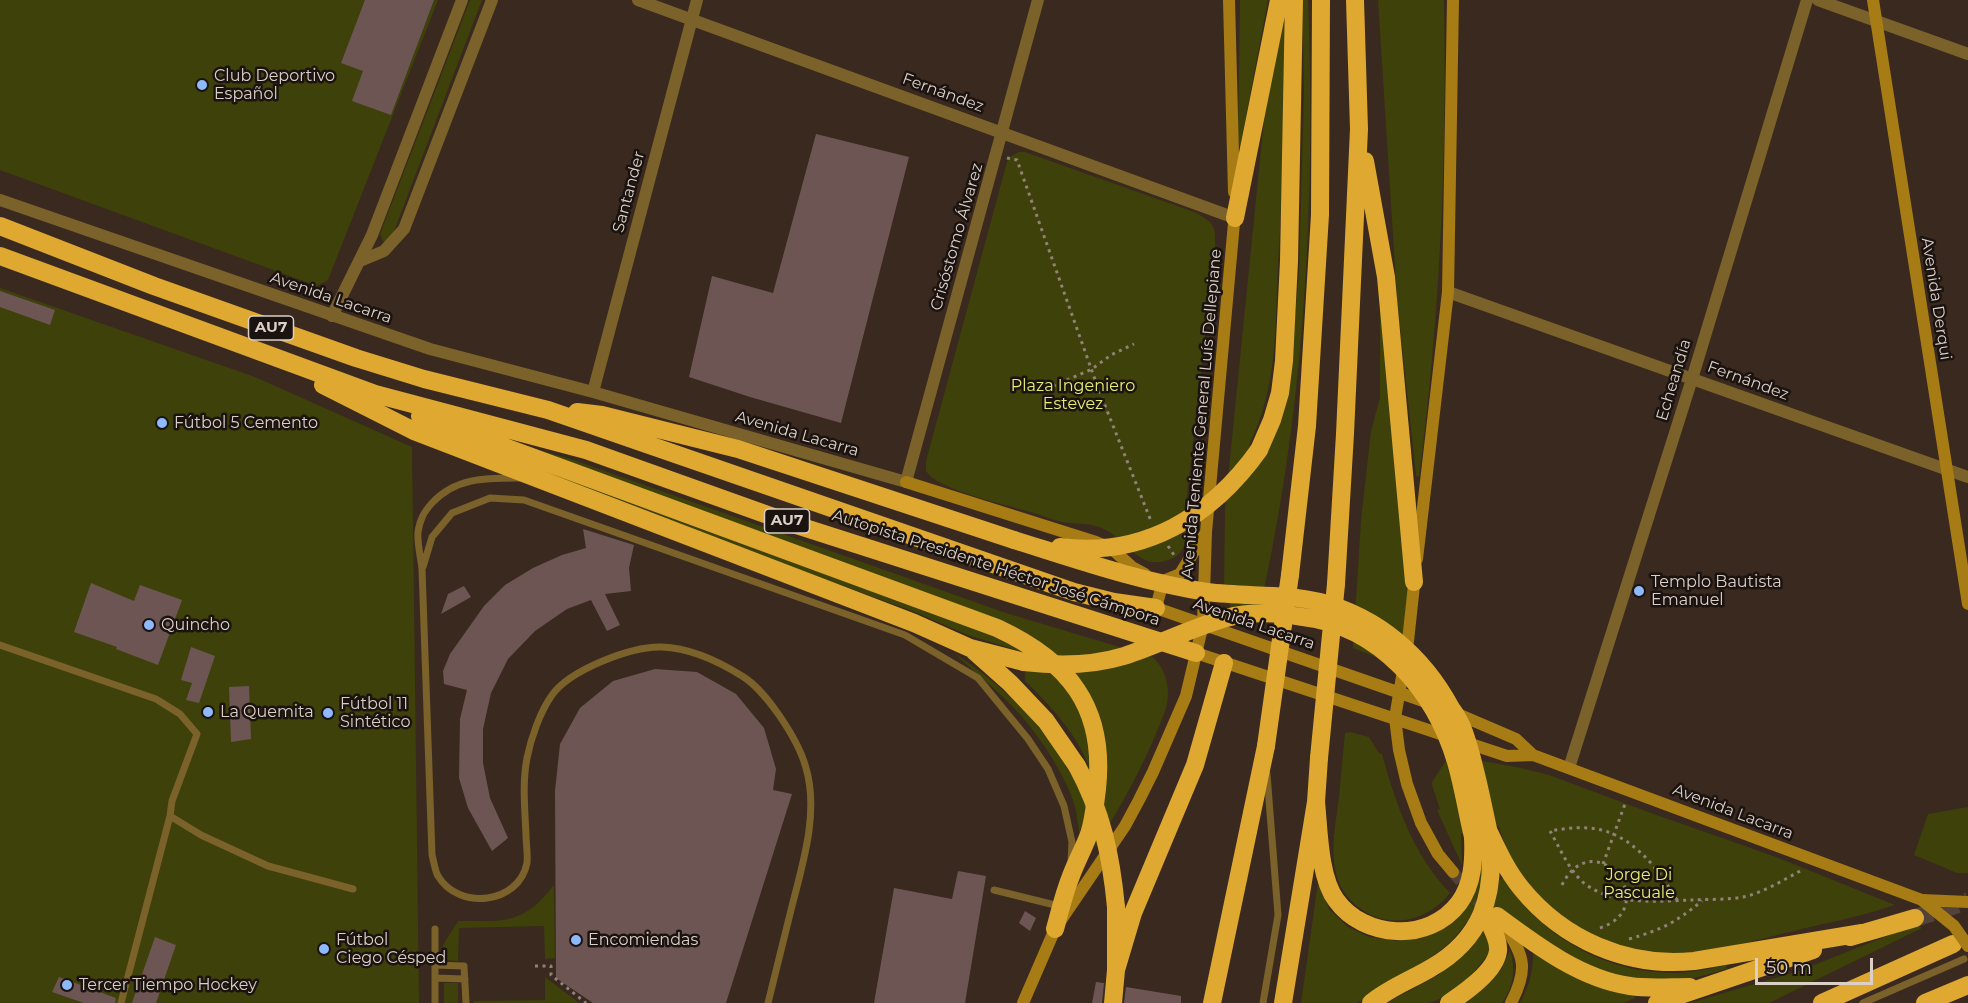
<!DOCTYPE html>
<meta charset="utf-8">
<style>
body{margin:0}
#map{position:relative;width:1968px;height:1003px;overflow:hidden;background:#3a291e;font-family:Montserrat,sans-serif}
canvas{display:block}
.scale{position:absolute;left:1755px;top:958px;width:118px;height:27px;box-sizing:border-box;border:3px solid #dbcfc8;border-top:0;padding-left:8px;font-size:18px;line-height:21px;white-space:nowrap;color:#dbcfc8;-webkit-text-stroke:4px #1b130f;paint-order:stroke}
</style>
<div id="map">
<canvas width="1968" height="1003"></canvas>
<div class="scale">50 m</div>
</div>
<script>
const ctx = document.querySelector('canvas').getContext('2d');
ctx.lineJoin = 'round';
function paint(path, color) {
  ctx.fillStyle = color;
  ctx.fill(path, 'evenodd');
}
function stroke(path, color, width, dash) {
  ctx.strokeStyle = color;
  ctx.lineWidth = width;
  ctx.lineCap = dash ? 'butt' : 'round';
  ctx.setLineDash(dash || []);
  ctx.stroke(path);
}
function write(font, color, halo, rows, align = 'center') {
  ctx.font = font + ' Montserrat,sans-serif';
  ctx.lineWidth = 5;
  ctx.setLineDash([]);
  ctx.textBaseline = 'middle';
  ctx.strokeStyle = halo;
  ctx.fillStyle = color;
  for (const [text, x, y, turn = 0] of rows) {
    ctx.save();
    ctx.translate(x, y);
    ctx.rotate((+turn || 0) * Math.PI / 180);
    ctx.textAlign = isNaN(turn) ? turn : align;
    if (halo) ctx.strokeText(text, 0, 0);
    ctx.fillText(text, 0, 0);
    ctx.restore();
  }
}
const green = new Path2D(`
 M0 0H438L328 280 317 286 0 170Z
 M470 0H482L393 234 386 242 383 241 380 234Z
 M1240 0H1268L1240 148 1238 137Z
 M1302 0H1308C1316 209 1304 422 1256 625L1242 621 1230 606 1224 587 1225 508 1267 90 1284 14 1286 22C1285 104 1283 184 1278 265 1275 328 1278 387 1249 445L1266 452 1295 315 1299 271 1304 90Z
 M1378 0H1444C1447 159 1440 319 1419 477L1416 476 1397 298Z
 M1019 152H1025L1194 212C1216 223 1216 227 1215 251L1186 503C1187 525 1193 555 1165 561 1158 563 1150 563 1143 559 1127 550 1117 533 1099 527 1087 523 1074 524 1062 522 1050 519 1038 514 1027 511 1003 504 938 490 926 471V461L1007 162 1011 156Z
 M0 288 255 377 412 447 419 1003H0Z
 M1380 291 1408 586V608L1399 655 1386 661 1353 648 1361 520 1371 431 1380 398Z
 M420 423 1017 644 1060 677 1077 701 1092 744 1086 811 1079 834C1078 825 1077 815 1075 807 1067 776 1034 727 1011 705 993 686 972 670 953 652 1003 686 1040 720 1070 773L1089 767C1077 734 1050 705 1025 681L1026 653 968 635 915 612 615 503Z
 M518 444 574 460 1006 613 1153 657C1163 667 1168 680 1168 694 1168 708 1161 721 1156 734 1139 774 1118 811 1095 848L1106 759 1063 661Z
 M1350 732 1369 737 1378 752 1382 754C1396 805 1413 854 1450 893 1435 912 1413 923 1389 920 1378 919 1369 915 1360 908 1323 882 1334 836 1339 797 1341 776 1343 754 1345 733Z
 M1461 757 1521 768 1549 775 1651 813 1776 857 1895 905C1859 917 1822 924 1785 933 1746 943 1704 955 1663 954 1605 951 1546 916 1516 866 1508 853 1503 839 1498 825L1461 834 1462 865 1437 810 1440 809 1432 785V782L1445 762Z
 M1968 807V873H1957L1914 855 1928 814Z
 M1484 859C1483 871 1482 884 1479 896 1465 941 1427 962 1388 982 1378 988 1366 999 1357 1003 1348 1003 1313 1003 1301 1003L1318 882H1320L1329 909 1348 927 1369 937 1399 941 1430 934 1476 889Z
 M1503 878C1542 937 1605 974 1677 973 1694 972 1710 969 1726 965L1727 969 1694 978 1655 982 1592 970 1515 920C1491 948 1467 992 1429 1003 1416 1003 1399 1003 1386 1003L1437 976 1465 953 1499 880Z
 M554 885 555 958 545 959 544 926 459 928 458 961 444 960 443 945 458 921C505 921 523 925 554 885Z
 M1917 924 1922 928 1769 1003H1690L1799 971Z
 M1510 950C1516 969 1514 986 1502 1003H1462L1501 970Z
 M1533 951 1634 995 1635 998 1624 1003H1520C1529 985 1534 971 1533 951Z
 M545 977 579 1003H474V1001L545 1000Z
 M444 983H458V1003H444Z`);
const building = new Path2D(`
 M365 0H434L391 115 352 101 363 71 341 63Z
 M816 134 909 157 841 423 750 397 689 377 712 276 773 293Z
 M0 291 55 310 50 325 0 307Z
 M583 529 634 545 629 568 631 591 605 594 620 625 607 631 591 600 567 609 535 631 508 659 491 693 483 729V763L490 798 508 838 492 851 468 808 459 778 460 719 467 690 444 684 443 671 450 654 484 606 505 585 533 568 562 555 586 548Z
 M91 583 134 601 140 585 182 600 158 665 116 649 117 647 74 632Z
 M464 586 471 597 441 614 448 594Z
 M191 647 215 656 199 703 186 700 192 683 181 680Z
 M655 669 697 672 736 694 764 728 776 769 773 790 792 794 726 1003H593L556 978 555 791 560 744 580 708 613 681Z
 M249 686 251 739 231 742 229 687Z
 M958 871 986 876 965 1003H874L894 888 952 899Z
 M1025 911 1036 918 1030 931 1019 923Z
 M155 937 176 945 156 1003H132Z
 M59 977 116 998 115 1003H84L52 992Z
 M1096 982 1104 983 1102 1003H1092Z
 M1126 987 1181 996V1003H1124Z`);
const secondaryTunnel = new Path2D(`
 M1453 872 1476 899 1489 910`);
const highwayTunnel = new Path2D(`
 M1915 918 1968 901`);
const path = new Path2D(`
 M1007 158 1017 160 1098 388 1151 521
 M1053 386 1092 369 1111 355 1134 344
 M1168 546 1176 558
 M1603 864 1625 804
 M1562 885C1594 821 1665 906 1600 928
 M1677 900C1658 868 1629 830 1588 828 1575 827 1562 829 1550 831 1560 848 1569 871 1585 884 1615 906 1658 901 1693 900 1709 899 1727 900 1743 897 1763 893 1783 880 1802 870
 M1629 939C1664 929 1674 923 1702 901
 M535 966H551V975L586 1003`);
const lane = new Path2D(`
 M520 478C487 478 456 477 432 503 424 512 420 519 418 532 417 544 421 558 422 569L432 855C434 862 435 871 438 876 459 911 519 904 527 863 528 854 526 844 526 835 525 810 522 784 527 758 531 738 540 712 552 695 570 670 631 646 662 647 690 648 718 661 742 676 757 685 769 701 779 715 790 731 801 749 806 768 819 812 803 863 792 906 784 938 776 971 768 1003
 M423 567 432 537 452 513 490 498 524 500 905 635 978 678 1028 739 1048 769 1064 806 1072 842 1071 861
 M0 645 156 699 180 714 197 734 172 801 170 816 121 1003
 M170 816 201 835 268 866 353 889
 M994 890 1059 906
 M435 929V1003
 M435 965 464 966 466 1003
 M435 978 465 979
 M1263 1003 1278 915 1267 774
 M1863 1003 1964 959`);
const street = new Path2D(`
 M638 0 1235 218
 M1818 0 1968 54
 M0 200 430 349 593 392 906 482 1038 0
 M360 261 384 251 404 229 492 0
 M1448 292 1968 477
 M332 316 372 235 462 0
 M593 392 697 0
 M1569 768 1692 379 1807 0`);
const secondary = new Path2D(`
 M1229 0 1234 192
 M1873 0 1968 604
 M906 482 1096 542 1111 548 1132 567 1145 574
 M1417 559 1448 292 1453 0
 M1415 576 1408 641 1395 718 1399 750 1407 784 1421 823 1438 854 1453 872
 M1163 581 1156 608 1429 703
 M1163 581 1180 574 1205 534
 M1196 653 1507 756 1533 755 1922 900
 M1453 712 1516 739 1533 755
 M1505 927C1525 957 1528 970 1511 1003
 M1023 1003 1055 929 1125 826 1139 800 1153 772 1186 696 1203 624 1206 532 1235 212`);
const highway = new Path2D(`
 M1365 161 1386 277 1414 582
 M1235 218 1279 0
 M0 226 154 286 356 358 424 379 548 410 1074 592 1114 602 1156 608
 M0 256 375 394 586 450 793 524 1196 653
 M323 385 414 431 914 623 970 648 1024 662
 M577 412 602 415 738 449 1014 540
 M420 416 997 628C1068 661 1106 707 1097 789 1095 804 1094 819 1089 834 1084 848 1076 862 1071 876 1064 893 1060 911 1055 929
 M1259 450 1272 420 1280 393 1284 361 1289 261 1294 0
 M1290 575 1307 426 1320 215 1321 0
 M1336 584 1345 434 1359 129 1355 0
 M974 651 1010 683 1046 721 1077 766
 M1316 802C1319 830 1319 877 1336 900 1364 939 1429 943 1459 903 1473 884 1474 860 1473 837
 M1489 832C1498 851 1507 871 1521 888 1563 940 1628 968 1694 961L1862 933
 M1497 916C1536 945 1581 979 1630 986 1649 989 1670 987 1690 987
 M1850 937 1915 918
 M1116 970 1133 913 1195 765 1224 663
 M1113 1003 1116 970V907
 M1212 1003 1266 746
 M1283 1003 1316 802 1319 758
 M1371 1003C1389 988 1411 980 1431 968 1482 939 1495 896 1490 841
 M1449 1003C1464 993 1496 971 1498 951 1499 942 1494 932 1490 924
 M1657 1003 1813 950
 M1822 1003 1953 944
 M1925 1003 1968 985`);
const secondaryBridge = new Path2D(`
 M1922 900 1954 926 1968 946
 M1922 900 1968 902`);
const highwayBridge = new Path2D(`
 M1014 540C1078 560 1141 582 1207 592 1245 597 1284 593 1320 602 1378 617 1423 656 1451 708 1456 715 1461 723 1464 732 1475 763 1481 797 1488 829
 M1060 547C1144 558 1212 516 1259 450
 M1024 662C1057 666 1091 666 1124 656 1158 645 1191 628 1226 618 1252 611 1277 613 1303 617 1380 626 1435 691 1456 762 1463 786 1467 812 1473 837
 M1266 746 1290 575
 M1319 758 1336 584
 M1077 766C1102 812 1111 855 1116 907`);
const markers = [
 [202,85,6,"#8eb9fd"],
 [162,423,6,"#8eb9fd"],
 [1639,591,6,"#8eb9fd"],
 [149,625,6,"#8eb9fd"],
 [208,712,6,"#8eb9fd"],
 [328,713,6,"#8eb9fd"],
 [576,940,6,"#8eb9fd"],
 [324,949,6,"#8eb9fd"],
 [67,985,6,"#8eb9fd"]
];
const shields = [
 [271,328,45],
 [787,521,45]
];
const shieldNames = [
 ["AU7",271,328],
 ["AU7",787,521]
];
const poiNames = [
 ["Club Deportivo",214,76],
 ["Español",214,94],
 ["Fútbol 5 Cemento",174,423],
 ["Templo Bautista",1651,582],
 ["Emanuel",1651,600],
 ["Quincho",161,625],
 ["Fútbol 11",340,704],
 ["Sintético",340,722],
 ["La Quemita",220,712],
 ["Fútbol",336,940],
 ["Ciego Césped",336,958],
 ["Encomiendas",588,940],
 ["Tercer Tiempo Hockey",79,985]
];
const streetNames = [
 ["Fernández",943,93,20],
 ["Santander",629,192,-75],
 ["Crisóstomo Álvarez",957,237,-74],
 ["Avenida Lacarra",331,298,19],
 ["Avenida Derqui",1936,299,81],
 ["Echeandía",1674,380,-73],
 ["Fernández",1748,381,20],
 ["Avenida Teniente General Luís Dellepiane",1202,414,-85],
 ["Avenida Lacarra",797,434,16],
 ["Autopista Presidente Héctor José Cámpora",996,568,18],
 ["Avenida Lacarra",1254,624,19],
 ["Avenida Lacarra",1733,812,21]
];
const parkNames = [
 ["Plaza Ingeniero",1073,386],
 ["Estevez",1073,404],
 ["Jorge Di",1639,875],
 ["Pascuale",1639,893]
];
paint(green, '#3e410a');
paint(building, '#6d5554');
stroke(secondaryTunnel, '#524238', 12, [12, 6]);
stroke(highwayTunnel, '#524238', 18, [18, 9]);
stroke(path, '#918279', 3, [3, 4.5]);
stroke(lane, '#7b612a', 7);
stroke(street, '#7b612a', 12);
stroke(secondary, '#a77c15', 12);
stroke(highway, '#dea831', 18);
stroke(secondaryBridge, '#a77c15', 12);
stroke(highwayBridge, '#dea831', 18);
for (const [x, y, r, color] of markers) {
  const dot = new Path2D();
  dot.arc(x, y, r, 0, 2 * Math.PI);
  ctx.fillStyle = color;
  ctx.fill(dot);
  stroke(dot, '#1b130f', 2);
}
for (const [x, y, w] of shields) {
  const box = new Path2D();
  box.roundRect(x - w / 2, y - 12, w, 24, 4.5);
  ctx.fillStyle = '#1b130f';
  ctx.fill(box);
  stroke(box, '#dbcfc8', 1.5);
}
write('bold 15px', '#dbcfc8', null, shieldNames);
write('16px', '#dbcfc8', '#1b130f', poiNames, 'left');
write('16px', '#dbcfc8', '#1b130f', streetNames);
write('16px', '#e4ee73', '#1b130f', parkNames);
</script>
